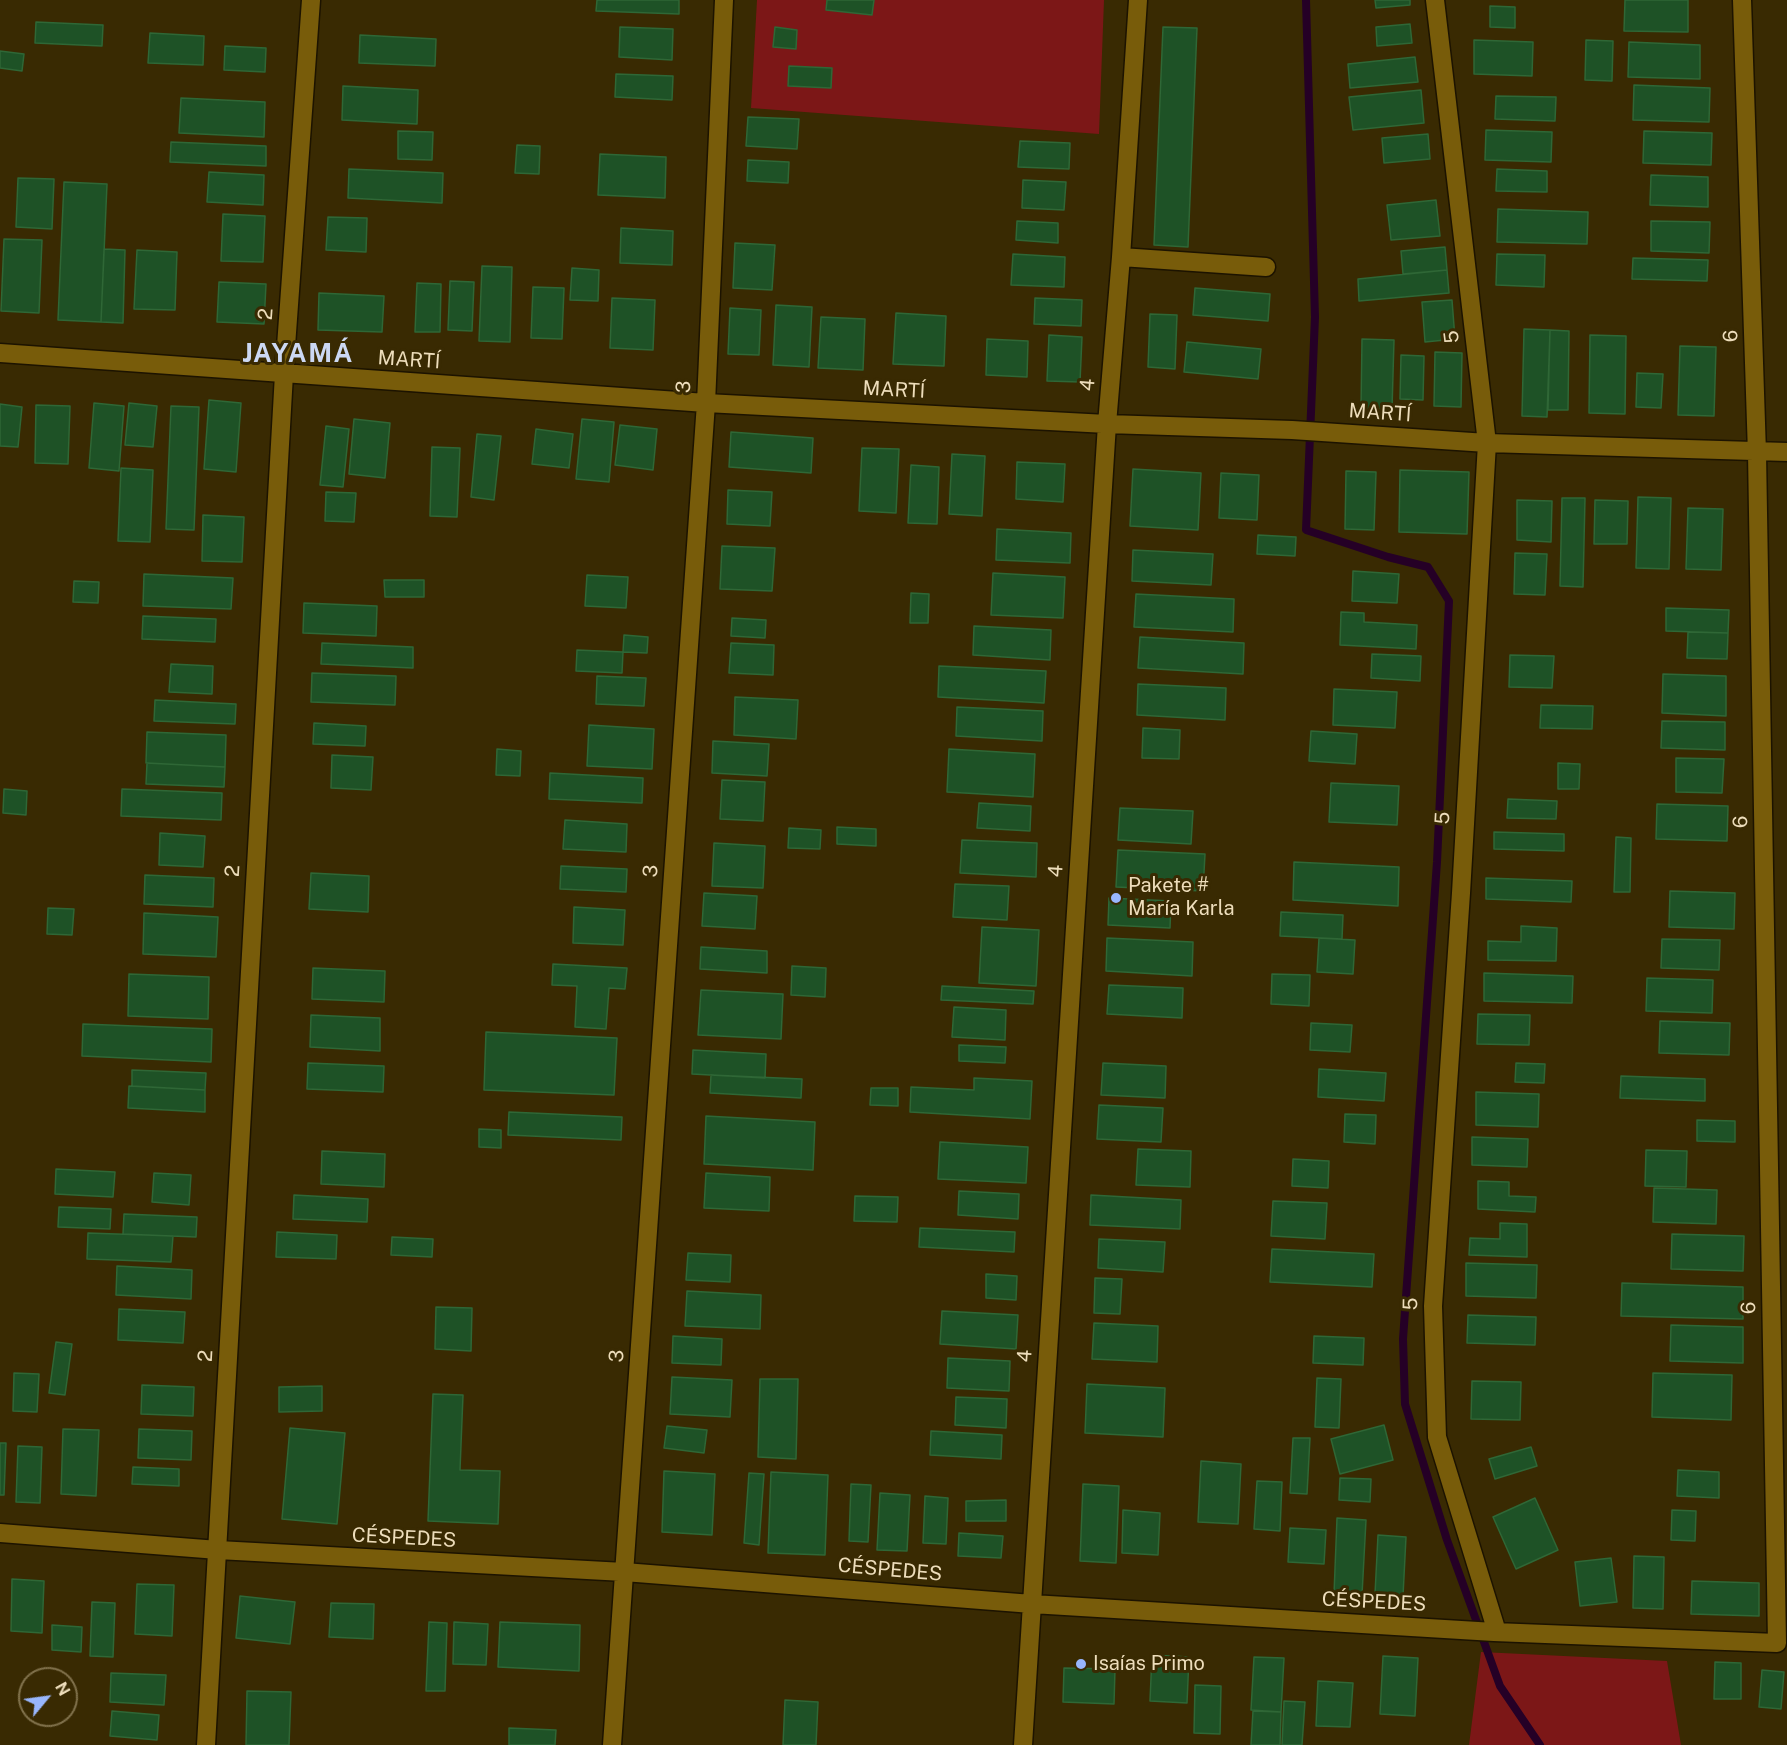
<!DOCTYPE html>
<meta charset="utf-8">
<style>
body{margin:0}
#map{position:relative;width:1787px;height:1745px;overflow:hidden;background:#392a02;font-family:"Public Sans",sans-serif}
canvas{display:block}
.north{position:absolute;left:18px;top:1667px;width:60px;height:60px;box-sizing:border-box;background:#392a02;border:2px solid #81724c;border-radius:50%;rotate:61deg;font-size:16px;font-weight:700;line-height:24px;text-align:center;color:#edddbb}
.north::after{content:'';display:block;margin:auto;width:21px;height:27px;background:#98b6fd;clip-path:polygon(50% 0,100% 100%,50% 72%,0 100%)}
</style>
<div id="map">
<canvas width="1787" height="1745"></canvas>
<div class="north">N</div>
</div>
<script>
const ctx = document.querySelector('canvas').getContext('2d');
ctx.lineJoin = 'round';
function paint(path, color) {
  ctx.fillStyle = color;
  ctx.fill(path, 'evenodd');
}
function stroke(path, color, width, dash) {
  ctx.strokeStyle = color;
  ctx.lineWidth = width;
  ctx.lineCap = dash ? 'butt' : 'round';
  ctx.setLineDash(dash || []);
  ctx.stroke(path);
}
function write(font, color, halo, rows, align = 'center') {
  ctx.font = font + ' "Public Sans",sans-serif';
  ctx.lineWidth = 6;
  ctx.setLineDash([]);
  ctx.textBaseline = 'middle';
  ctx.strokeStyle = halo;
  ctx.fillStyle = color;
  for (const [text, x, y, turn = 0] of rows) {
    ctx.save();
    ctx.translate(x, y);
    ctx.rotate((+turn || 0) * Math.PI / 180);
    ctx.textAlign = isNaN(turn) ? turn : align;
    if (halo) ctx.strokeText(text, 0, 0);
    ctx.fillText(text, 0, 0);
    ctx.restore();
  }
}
const green = new Path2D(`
 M757 0H1104L1099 134 751 108Z
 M1481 1652 1667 1661 1681 1745H1469Z`);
const stream = new Path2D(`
 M1306 0 1315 317 1306 530 1388 557 1428 567 1449 601 1437 862 1403 1339 1405 1404 1447 1540 1500 1686 1540 1745`);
const building = new Path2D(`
 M597 0H679V14L596 11Z
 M827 0H874L872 15 826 10Z
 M1375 0H1410V5L1376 8Z
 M1625 0H1688V32L1624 31Z
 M1490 6 1515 7V28L1490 27Z
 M36 22 103 25 102 46 35 43Z
 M1410 24 1412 43 1377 46 1376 27Z
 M620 27 673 29 672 60 619 57Z
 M775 27 797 30 796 49 773 47Z
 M1163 27 1197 28 1188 247 1154 245Z
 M150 33 204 36 203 65 148 63Z
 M360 35 436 39 435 66 359 63Z
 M1474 40 1533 42 1532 76 1474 74Z
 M1586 40 1613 41 1612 81 1585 80Z
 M1629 42 1700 45V79L1628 77Z
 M225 46 266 48 265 72 224 70Z
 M0 51 24 54 22 71 0 68Z
 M1415 57 1418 82 1350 88 1348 64Z
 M789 66 832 68 831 88 788 86Z
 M616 74 673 76 672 100 615 97Z
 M1634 85 1710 88 1709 122 1633 120Z
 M343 86 418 90 417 124 342 120Z
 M1421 90 1424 123 1353 130 1349 97Z
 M1496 96 1556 97 1555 121 1495 119Z
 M181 98 265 102 264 137 179 133Z
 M748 117 799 119 797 149 746 146Z
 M1486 130 1552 132 1551 162 1485 160Z
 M398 131 433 132 432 160 398 159Z
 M1644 131 1712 133 1711 165 1643 163Z
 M1428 134 1430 159 1384 163 1382 138Z
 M1020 141 1070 143 1069 169 1018 167Z
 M171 142 266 146V166L170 162Z
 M517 145 540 146 539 174 515 173Z
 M600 154 666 157 665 198 598 195Z
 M748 160 789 162 788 183 747 181Z
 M349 169 443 173 442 203 348 198Z
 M1497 169 1547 171V192L1496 191Z
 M209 172 264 175 263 205 207 202Z
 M1651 175 1708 177V207L1650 205Z
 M18 178 54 179 52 229 16 227Z
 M1023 180 1066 182 1064 210 1022 208Z
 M64 182 107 184 101 322 58 320Z
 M1436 200 1440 236 1391 240 1387 205Z
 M1498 209 1588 212 1587 244 1497 242Z
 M223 214 265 216 263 262 221 261Z
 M328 217 367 218 366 252 326 250Z
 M1017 221 1058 223V243L1016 240Z
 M1651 221 1710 222 1709 253 1651 251Z
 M621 228 673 231 672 265 620 263Z
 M4 239 42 240 39 313 1 311Z
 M735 243 775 245 772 290 733 288Z
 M1445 247 1447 270 1403 274 1401 251Z
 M104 249 125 250 123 323 101 322Z
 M137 250 177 252 175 310 134 309Z
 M1013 254 1065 257 1064 287 1011 285Z
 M1497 254 1545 255 1544 287 1496 285Z
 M1633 258 1708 260 1707 281 1632 279Z
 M482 266 512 267 510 342 479 341Z
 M572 268 599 270 598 301 570 300Z
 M1447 270 1449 293 1359 301 1358 279Z
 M450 281 474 282 472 331 448 330Z
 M219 282 266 284 264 324 217 322Z
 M417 283 441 284 440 332H415Z
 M533 287 564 288 562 339 531 338Z
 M1195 288 1270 294 1268 321 1193 315Z
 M319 293 384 296 382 332 318 330Z
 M612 298 655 300 653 350 610 348Z
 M1035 298 1082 300 1081 326 1034 324Z
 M1452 300 1455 339 1425 342 1422 302Z
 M776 305 812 307 809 367 773 365Z
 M730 308 761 310 759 355 728 354Z
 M896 313 946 316 944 366 893 364Z
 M1150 314 1177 315 1175 369 1148 367Z
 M821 317 865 319 863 370 818 368Z
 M1524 329 1550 330 1547 417 1522 416Z
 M1550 330 1569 331 1568 410H1548Z
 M1049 335 1082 337 1080 382 1047 381Z
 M1590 335 1626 336 1625 414 1589 413Z
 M987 339 1028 341 1027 377 986 375Z
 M1362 339 1394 340 1392 409 1361 408Z
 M1187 342 1261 349 1258 379 1184 372Z
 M1680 346 1716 347 1714 416 1678 415Z
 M1435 352 1462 353 1461 407 1434 406Z
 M1401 355 1424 356 1423 400 1400 399Z
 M1637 373 1663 374 1661 408 1636 407Z
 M209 400 241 403 236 472 204 469Z
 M94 403 124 406 119 471 89 468Z
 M129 403 157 406 153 447 125 445Z
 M0 404 22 407 18 447 0 446Z
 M36 405 70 406 68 464 35 463Z
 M171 406 199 407 194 530 166 529Z
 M354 419 390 423 385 478 349 474Z
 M582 419 614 422 609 482 576 479Z
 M620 425 657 429 653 470 615 465Z
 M326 426 349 429 343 487 320 485Z
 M536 429 573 434 569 468 532 464Z
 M731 432 813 438 811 473 729 467Z
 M477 434 501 436 494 500 471 497Z
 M432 447 460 448 457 517 430 516Z
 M862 448 899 449 896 513 859 511Z
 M952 454 985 456 982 516 949 514Z
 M1017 462 1065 464 1063 502 1016 499Z
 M911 465 939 467 937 524 908 523Z
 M121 468 153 470 150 542 118 541Z
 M1133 469 1201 473 1198 530 1130 526Z
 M1400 470 1469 472 1467 534 1399 532Z
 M1346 471 1376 472 1374 530 1345 529Z
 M1221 473 1259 475 1257 520 1219 518Z
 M728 490 772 492 770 526 727 524Z
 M326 492 356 493 354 522 325 521Z
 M1638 497 1671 498 1669 569 1636 568Z
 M1562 498H1585L1583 587 1560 586Z
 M1517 500 1552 501 1551 542 1517 540Z
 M1595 500 1628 501 1627 544H1594Z
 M1688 508 1723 509 1721 570 1686 569Z
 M203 515 244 517 242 562 202 561Z
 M997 529 1071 533 1070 563 996 560Z
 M1258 535 1296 537 1295 556 1257 554Z
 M722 546 775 548 772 591 720 589Z
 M1133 550 1213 554 1211 585 1132 581Z
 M1515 553 1547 554 1545 595 1514 594Z
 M1353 571 1399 574 1397 603 1352 601Z
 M993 573 1065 577 1063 618 991 615Z
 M144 574 233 578 231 609 143 606Z
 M587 575 628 577 626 608 585 606Z
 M384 580H424V597H385Z
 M74 581 99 582 98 603 73 602Z
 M911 593 929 594 928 623H910Z
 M1136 594 1234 599 1233 632 1134 627Z
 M304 603 377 606 376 636 303 633Z
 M1666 608 1729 610 1728 633 1666 631Z
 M1341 612 1364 613V622L1417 625 1416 649 1340 645Z
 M143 616 216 619 215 642 142 639Z
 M732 618 766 620 765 638 731 636Z
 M974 626 1051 630 1050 660 973 655Z
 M1688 632 1728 633 1727 659 1687 658Z
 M624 635 648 637 647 653 623 652Z
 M1140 637 1244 643 1243 674 1138 668Z
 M322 643 413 647V668L321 664Z
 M731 643 774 645 773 675 729 673Z
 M577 650 623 652 622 673 576 671Z
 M1372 654 1421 656 1420 681 1371 678Z
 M1510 655 1554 656 1552 688 1509 687Z
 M171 664 213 666 212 694 169 692Z
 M939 666 1046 671 1044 703 938 697Z
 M312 673 396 676 395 705 311 702Z
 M1663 674 1726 676V716L1662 713Z
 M597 676 646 678 644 706 596 704Z
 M1138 684 1226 688 1225 720 1137 715Z
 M1334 689 1397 692 1395 728 1333 725Z
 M735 697 798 700 796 739 734 735Z
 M155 700 236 704 235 724 154 721Z
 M1541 705 1593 706 1592 729 1540 728Z
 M957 707 1043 711 1042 741 956 736Z
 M1662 721 1725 722V750L1661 748Z
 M314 723 366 726 365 746 313 744Z
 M589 725 654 729 652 769 587 766Z
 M1143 728 1180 730 1179 759 1142 758Z
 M1311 731 1357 734 1355 764 1309 761Z
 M147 732 226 735 225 767 146 763Z
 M713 741 769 744 767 776 712 773Z
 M497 749 521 751 520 776 496 775Z
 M949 749 1035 754 1033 797 947 792Z
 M332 755 373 757 371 790 331 788Z
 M1676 758 1724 759 1722 793 1676 792Z
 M147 763 225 767 224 787 146 784Z
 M1558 763 1580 764 1579 789H1558Z
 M550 773 643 778 642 803 549 799Z
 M722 780 765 782 763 821 720 819Z
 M1331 783 1399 786 1397 825 1329 822Z
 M4 789 27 791 26 815 3 813Z
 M122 789 222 793 221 820 121 816Z
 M1508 799 1557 801 1556 819 1507 818Z
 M979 803 1031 806 1030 831 977 828Z
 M1657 804 1728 806 1727 841 1656 839Z
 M1120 808 1193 811 1191 844 1118 840Z
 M565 820 627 824 626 852 563 849Z
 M837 827 876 829V846L837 844Z
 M789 828 821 830 820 849 788 848Z
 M1494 832 1564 834V851L1494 849Z
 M160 833 205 836 203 867 159 865Z
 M1616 837 1631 838 1630 892H1614Z
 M962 840 1037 843 1036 877 960 873Z
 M714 843 765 846 763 888 712 886Z
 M1118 850 1205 854 1203 891 1116 887Z
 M1294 862 1399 867 1398 906 1293 900Z
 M561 866 627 869 626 892 560 889Z
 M311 873 369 876 368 912 309 909Z
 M145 875 214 878 213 907 144 904Z
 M1486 878 1572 881 1571 902 1486 899Z
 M955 884 1009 886 1007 920 953 917Z
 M1670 891 1735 893 1734 929 1669 927Z
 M704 893 757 896 755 929 702 926Z
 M1109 898 1171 901 1170 928 1108 925Z
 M574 907 625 910 623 945 573 943Z
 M48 908 74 909 72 935 47 934Z
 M1281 912 1343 915 1342 939 1280 936Z
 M144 913 218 917 216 957 143 954Z
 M1521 926 1557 928 1556 961 1488 960V941L1521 942Z
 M982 927 1039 930 1036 986 979 983Z
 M1107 938 1193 942 1192 976 1106 971Z
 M1319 938 1355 940 1353 974 1317 972Z
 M1662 939 1720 940 1719 970 1661 968Z
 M701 947 767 951V973L700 969Z
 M553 964 627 968 625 989 609 988 606 1029 575 1027 577 986 552 985Z
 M792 966 826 968 825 997 791 995Z
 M313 968 385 971 384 1002 312 999Z
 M1484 973 1573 976 1572 1003 1484 1001Z
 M129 974 209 977 208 1019 128 1016Z
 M1272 974 1310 975 1309 1006 1271 1004Z
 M1647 978 1713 980 1712 1013 1646 1011Z
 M1109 985 1183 988 1182 1018 1107 1014Z
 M942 986 1034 991 1033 1004 941 1000Z
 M701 990 783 994 781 1039 698 1035Z
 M954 1007 1006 1010 1005 1040 952 1037Z
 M1478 1014 1530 1015 1529 1045 1477 1044Z
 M311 1015 380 1018V1051L310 1047Z
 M1660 1021 1730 1023 1729 1055 1659 1053Z
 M1311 1023 1352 1025 1350 1052 1310 1050Z
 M83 1024 212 1029 211 1062 82 1056Z
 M486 1032 617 1038 614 1095 484 1090Z
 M959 1045 1006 1047 1005 1063 959 1061Z
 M693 1050 766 1054 765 1078 692 1074Z
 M308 1063 384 1066 383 1092 307 1089Z
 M1103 1063 1166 1066 1165 1098 1101 1095Z
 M1516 1063 1545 1064 1544 1083 1515 1082Z
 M1319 1069 1386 1073 1384 1101 1318 1097Z
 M132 1070 206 1073 205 1090 132 1086Z
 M711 1075 802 1079 801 1098 710 1093Z
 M1621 1076 1705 1079V1101L1620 1098Z
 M974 1078 1032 1081 1030 1119 910 1112 911 1087 974 1090Z
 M129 1086 205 1090V1112L128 1108Z
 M871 1088H898V1106L870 1105Z
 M1476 1092 1539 1094 1538 1127 1476 1125Z
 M1099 1105 1163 1108 1161 1142 1097 1139Z
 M509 1112 622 1117 621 1140 508 1135Z
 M1345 1114 1376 1115 1375 1144 1344 1142Z
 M706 1116 815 1122 813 1170 704 1164Z
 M1697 1120 1735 1121V1142L1697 1141Z
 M479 1129 501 1130V1148L479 1147Z
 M1472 1137 1528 1139 1527 1167 1472 1165Z
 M940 1142 1028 1147 1026 1183 938 1179Z
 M1138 1149 1191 1151 1190 1187 1136 1185Z
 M1646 1150 1687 1151 1686 1187 1645 1186Z
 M322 1151 385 1154 384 1187 321 1184Z
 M1293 1159 1329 1161 1328 1188 1292 1186Z
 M56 1169 115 1172 113 1197 55 1194Z
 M154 1173 191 1175 189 1205 152 1202Z
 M706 1173 770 1177 769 1211 704 1208Z
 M1478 1181 1509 1182V1196L1536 1197 1535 1212 1478 1209Z
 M1654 1188 1717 1190 1716 1224 1653 1222Z
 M959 1191 1019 1194 1018 1219 958 1215Z
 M294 1195 368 1199 367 1222 293 1219Z
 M1091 1195 1181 1200 1180 1229 1090 1225Z
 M855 1196 898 1197 897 1222 854 1221Z
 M1273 1201 1327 1203 1325 1239 1271 1236Z
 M59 1207 111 1209 110 1229 58 1227Z
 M124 1214 197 1217 196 1237 123 1234Z
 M1500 1223 1527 1224V1257L1469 1255 1470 1238 1500 1239Z
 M920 1228 1015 1232 1014 1252 919 1247Z
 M277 1232 337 1235 336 1259 276 1257Z
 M88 1233 173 1236 171 1262 87 1259Z
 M1672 1234 1744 1236 1743 1271 1671 1269Z
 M392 1237 433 1239 432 1257 391 1255Z
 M1099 1239 1165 1242 1163 1272 1098 1268Z
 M1272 1249 1374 1254 1372 1287 1270 1282Z
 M688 1253 731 1255 730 1282 686 1280Z
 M1466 1263 1537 1265 1536 1298 1466 1296Z
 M117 1266 192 1270 191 1299 116 1295Z
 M986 1274 1017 1276 1016 1300 986 1298Z
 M1095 1278 1122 1279 1120 1314 1094 1313Z
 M1622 1283 1743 1287V1319L1621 1316Z
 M687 1291 761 1295 760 1329 685 1326Z
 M436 1307 472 1308 471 1351 435 1349Z
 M119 1309 185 1312 183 1343 118 1340Z
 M942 1311 1018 1315 1016 1349 940 1344Z
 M1468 1315 1536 1317 1535 1345 1467 1343Z
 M1094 1323 1158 1326 1157 1362 1092 1359Z
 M1671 1325 1743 1327V1363L1670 1361Z
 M673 1336 722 1339 721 1365 672 1363Z
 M1314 1336 1364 1338 1363 1365 1313 1363Z
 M56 1342 72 1344 65 1395 49 1393Z
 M948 1358 1010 1361 1009 1391 947 1388Z
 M14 1373 39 1374 37 1412 13 1411Z
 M1653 1373 1732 1375 1731 1420 1652 1417Z
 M672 1377 732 1380 730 1417 670 1414Z
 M1317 1378 1341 1379 1339 1428 1315 1427Z
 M760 1379H798L796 1459 758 1457Z
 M1472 1381 1521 1382 1520 1420 1471 1419Z
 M1087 1384 1165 1388 1163 1437 1085 1433Z
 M142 1385 194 1387 193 1416 141 1414Z
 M322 1386V1411L279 1412V1387Z
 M433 1394 463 1395 460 1470 500 1471 498 1524 428 1521Z
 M956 1397 1007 1399 1006 1428 955 1425Z
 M1384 1425 1393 1460 1340 1474 1331 1439Z
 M667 1426 707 1430 704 1453 664 1448Z
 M290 1428 345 1433 337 1524 282 1519Z
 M63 1429 99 1430 96 1496 61 1494Z
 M139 1429 192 1431 191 1460 138 1458Z
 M931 1431 1002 1435 1001 1459 930 1455Z
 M1293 1438H1310L1307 1494 1290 1493Z
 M0 1443H6L4 1495H0Z
 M18 1446 42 1447 40 1503 16 1502Z
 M1531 1447 1537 1466 1495 1479 1489 1459Z
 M1201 1461 1241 1464 1238 1524 1198 1522Z
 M133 1467 179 1469V1486L132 1484Z
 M1678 1470 1719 1472V1498L1677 1496Z
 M664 1471 715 1474 712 1535 662 1532Z
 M771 1472 828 1475 825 1555 768 1553Z
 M749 1473 764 1474 759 1545 744 1543Z
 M1340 1478 1371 1479 1370 1502 1339 1500Z
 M1257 1481 1282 1482 1280 1531 1254 1529Z
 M851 1484 871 1485 868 1542 849 1541Z
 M1083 1484 1119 1486 1116 1563 1080 1561Z
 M880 1493 910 1495 907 1551 877 1550Z
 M925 1496 948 1498 946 1544 923 1543Z
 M1535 1498 1558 1550 1516 1569 1493 1517Z
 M1006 1500V1521H966V1501Z
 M1123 1510 1160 1513 1158 1555 1122 1553Z
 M1672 1510 1696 1511 1695 1541 1671 1540Z
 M1337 1518 1366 1520 1362 1595 1334 1594Z
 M1290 1528 1326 1530 1324 1564 1288 1562Z
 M959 1533 1003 1536 1001 1558 958 1556Z
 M1378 1535 1406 1537 1403 1596 1375 1594Z
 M1634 1556 1664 1557 1663 1609 1633 1608Z
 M1611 1558 1617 1602 1580 1606 1575 1562Z
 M12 1579 44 1581 42 1633 11 1631Z
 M1692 1581 1759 1583V1616L1691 1614Z
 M137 1584 174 1585 172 1636 135 1634Z
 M240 1596 295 1602 290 1644 236 1638Z
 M92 1602 115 1603 113 1657 90 1656Z
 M331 1603 374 1604 373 1639 329 1637Z
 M429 1622 447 1623 445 1691H426Z
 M454 1622 488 1624 486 1665 453 1664Z
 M500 1622 580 1625 579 1671 498 1667Z
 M52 1625 82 1627 81 1652 52 1650Z
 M1152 1655 1189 1657 1187 1703 1150 1701Z
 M1383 1656 1418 1658 1415 1716 1380 1714Z
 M1254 1657 1284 1658 1281 1712 1251 1710Z
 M1715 1662 1741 1663V1699H1714Z
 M1064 1668 1115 1669 1114 1704 1063 1702Z
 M1762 1670 1784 1672 1781 1709 1759 1707Z
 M111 1673 166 1675 164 1705 110 1702Z
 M1318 1681 1353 1683 1350 1727 1316 1726Z
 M1195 1685 1221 1686 1220 1734 1194 1733Z
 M247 1691 291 1692 289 1745H246Z
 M785 1700 818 1702 816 1745H783Z
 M1284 1701 1305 1702 1302 1745H1282Z
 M112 1711 159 1715 157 1740 110 1736Z
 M1253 1711 1281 1712 1280 1745H1251Z
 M509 1728 556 1730 555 1745H509Z`);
const minor = new Path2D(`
 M1435 0 1487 443 1461 893 1433 1306 1437 1437 1497 1632
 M1121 257 1266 267
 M0 353 706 403 1107 424 1292 430 1487 443 1787 452
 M0 1533 218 1550 624 1572 1032 1604 1494 1632 1777 1643 1757 453 1742 0
 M206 1745 284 374 311 0
 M612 1745 706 403 724 0
 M1023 1745 1107 424 1121 257 1138 0`);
const markers = [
 [1116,898,6,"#98b6fd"],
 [1081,1664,6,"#98b6fd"]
];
const streetNames = [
 ["2",266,314,-86],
 ["6",1731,336,-92],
 ["5",1452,337,-97],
 ["MARTÍ",409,360,4],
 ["4",1088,385,-85],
 ["3",684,387,-87],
 ["MARTÍ",894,390,3],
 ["MARTÍ",1380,413,4],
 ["5",1443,818,-87],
 ["6",1741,822,-91],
 ["2",233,871,-87],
 ["3",651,871,-86],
 ["4",1056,871,-86],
 ["5",1411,1304,-89],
 ["6",1749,1308,-91],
 ["2",206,1356,-87],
 ["3",617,1356,-86],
 ["4",1025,1356,-86],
 ["CÉSPEDES",404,1538,3],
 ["CÉSPEDES",890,1570,5],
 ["CÉSPEDES",1374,1602,3]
];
const poiNames = [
 ["Pakete #",1128,886],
 ["María Karla",1128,909],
 ["Isaías Primo",1093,1664]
];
const districtNames = [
 ["JAYAMÁ",298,354]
];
paint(green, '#7c1717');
stroke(stream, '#250026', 8);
paint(building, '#1e5226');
stroke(building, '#2f6736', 1.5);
stroke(minor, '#1c1300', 21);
stroke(minor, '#785c0a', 18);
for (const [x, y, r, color] of markers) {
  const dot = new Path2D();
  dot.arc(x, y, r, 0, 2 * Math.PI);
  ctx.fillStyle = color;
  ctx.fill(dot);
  stroke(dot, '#392a02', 2);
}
write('20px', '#edddbb', '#392a02', streetNames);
write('20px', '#edddbb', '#392a02', poiNames, 'left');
ctx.letterSpacing = '1.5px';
write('bold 26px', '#ccd8f3', '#392a02', districtNames);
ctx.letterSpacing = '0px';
</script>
